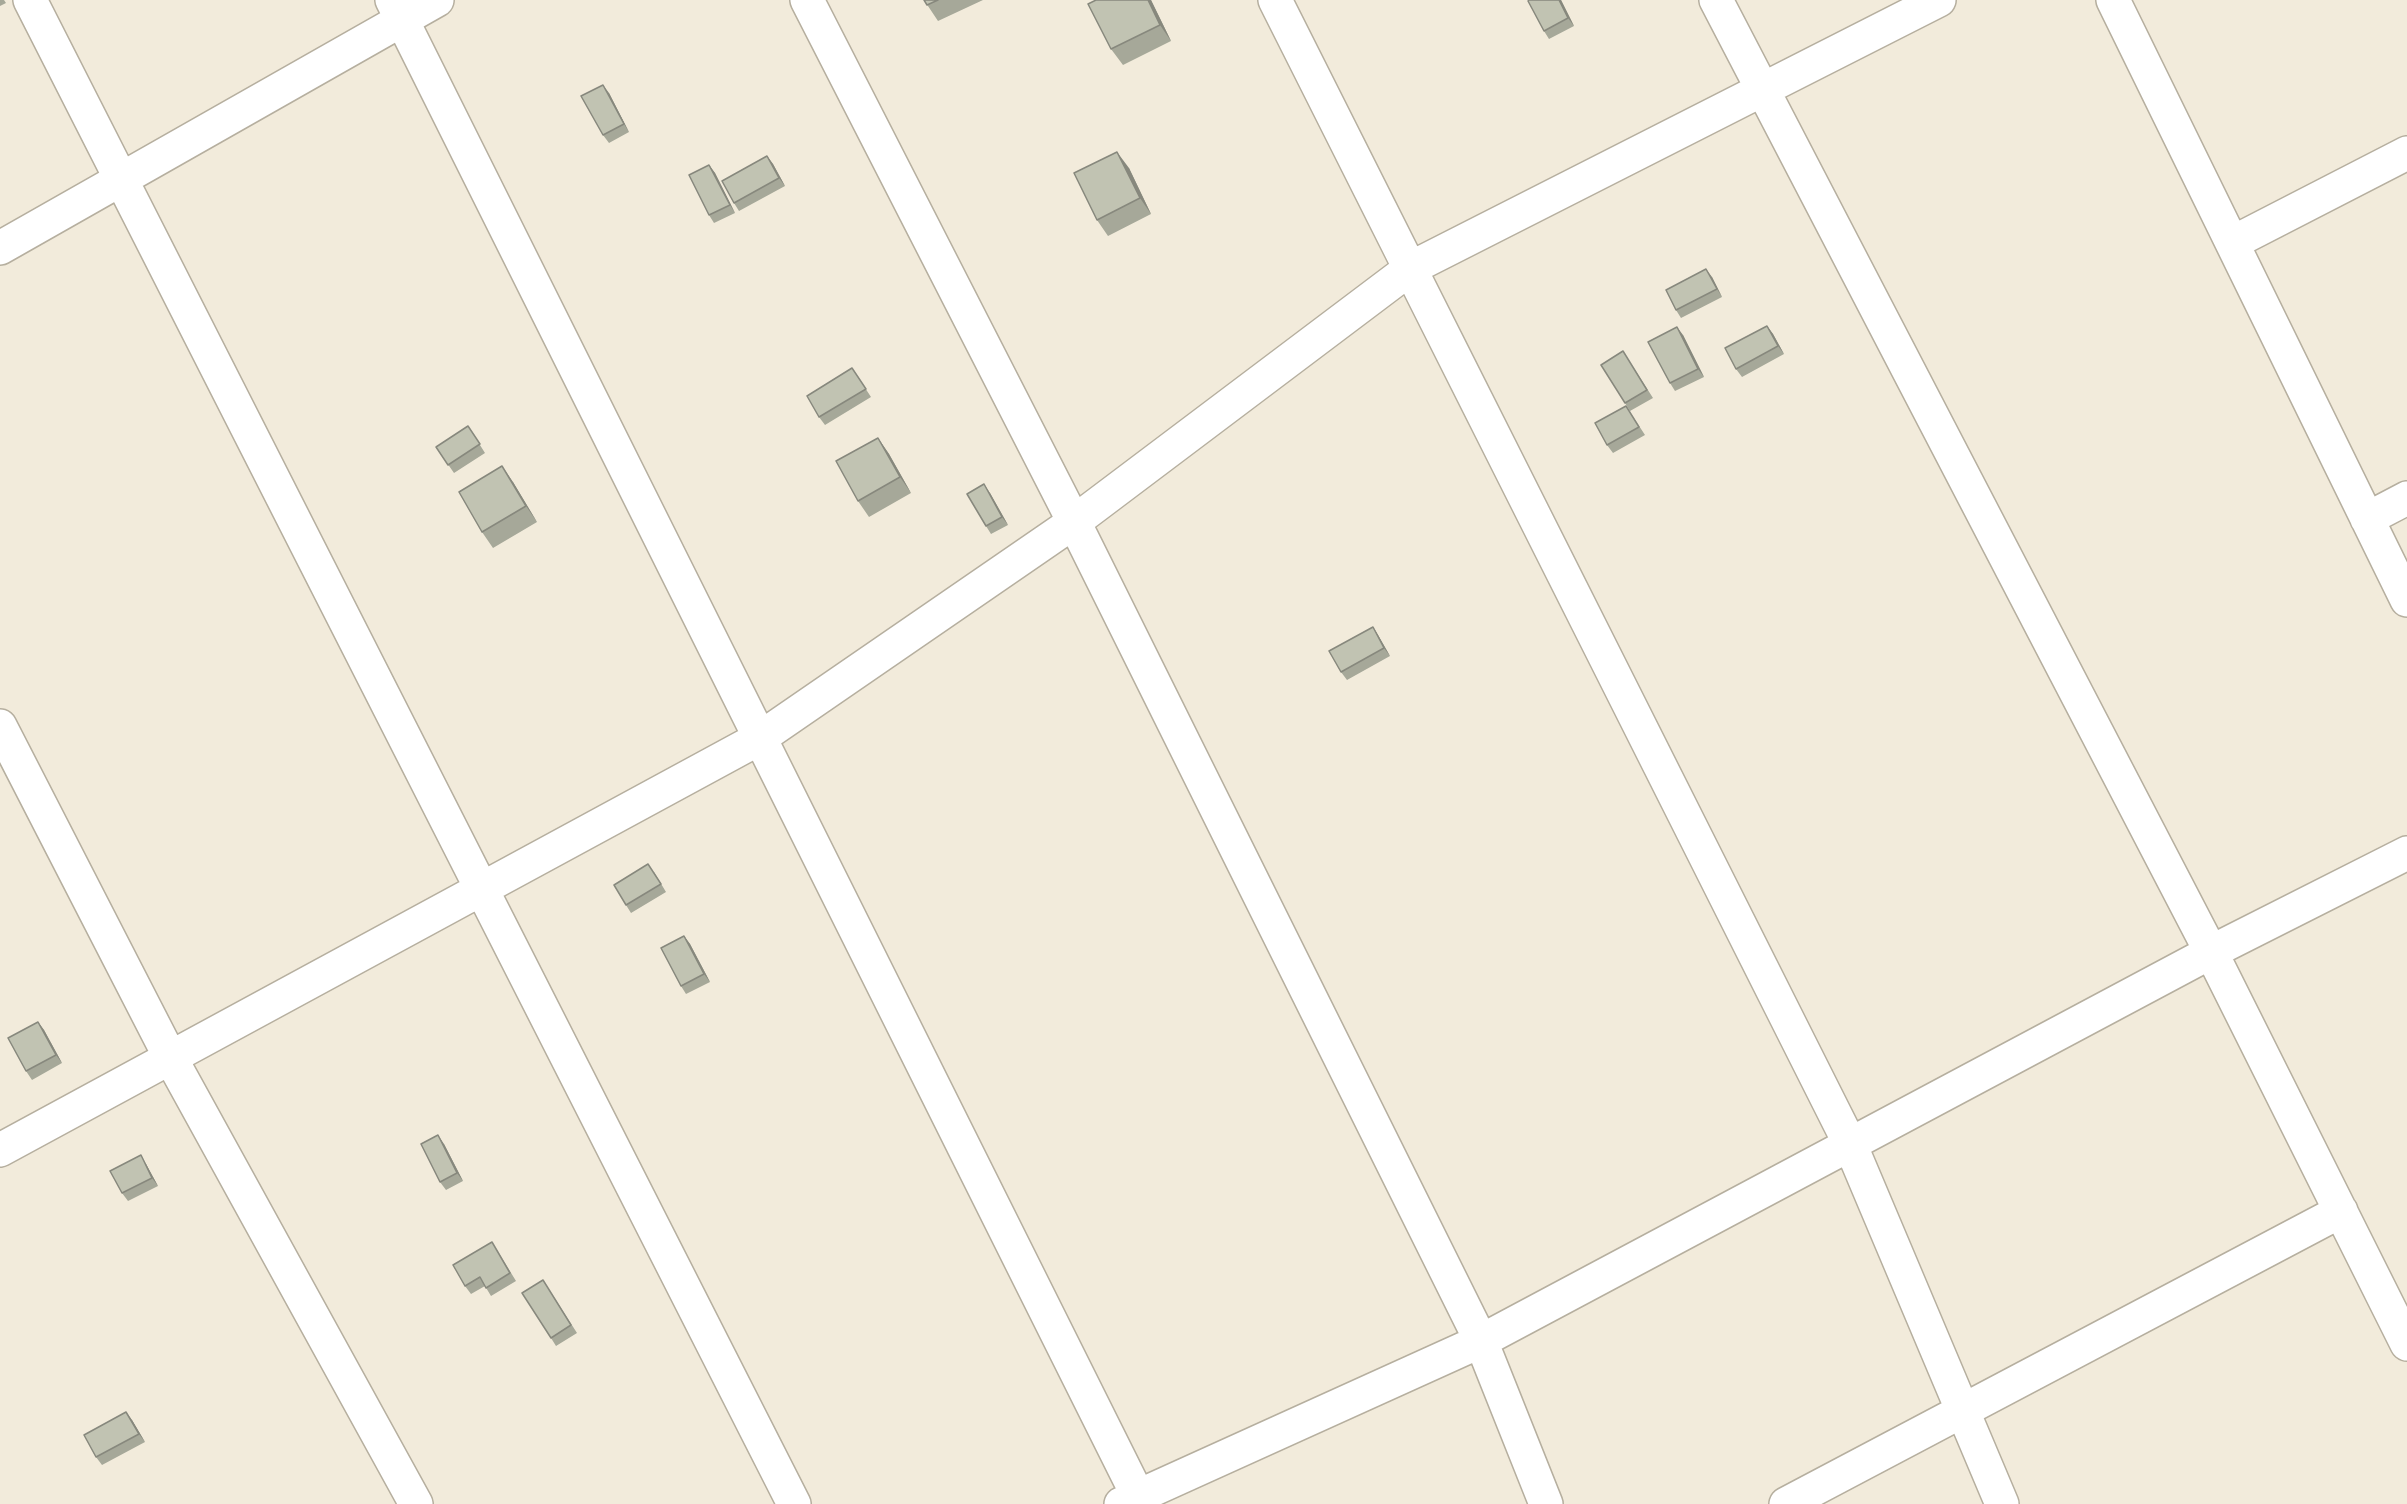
<!DOCTYPE html>
<style>
body{margin:0}
canvas{display:block;background:#f2ebdb}
</style>
<canvas width="2407" height="1504"></canvas>
<script>
const ctx = document.querySelector('canvas').getContext('2d');
ctx.lineJoin = 'round';
function stroke(path, color, width, dash) {
  ctx.strokeStyle = color;
  ctx.lineWidth = width;
  ctx.lineCap = dash ? 'butt' : 'round';
  ctx.setLineDash(dash || []);
  ctx.stroke(path);
}
function paint(path, color) {
  ctx.fillStyle = color;
  ctx.fill(path, 'evenodd');
}
const minor = new Path2D(`
 M30 0 794 1504
 M392 0 1142 1504
 M807 0 1074 522 1481 1341 1546 1504
 M1275 0 1850 1144 2002 1504
 M1716 0 2211 952 2407 1344
 M2113 0 2407 600
 M2232 243 2407 153
 M0 248 437 0
 M2367 519 2407 498
 M0 726 170 1057 416 1504
 M0 1150 760 738 1074 522 1411 268 1939 0
 M1121 1504 1481 1341 2211 952 2407 853
 M1786 1504 2341 1211`);
const wall = new Path2D(`
 M0 0H4L6 3 0 6Z
 M924 0H983L938 21Z
 M1096 0H1151L1171 41 1123 65 1111 49Z
 M1529 0H1561L1574 26 1549 39 1544 31Z
 M609 93 629 132 609 143 603 135Z
 M767 156 773 164 785 186 739 211 734 203Z
 M709 165 715 173 735 213 714 223 709 215Z
 M1129 168 1151 214 1108 236 1097 220Z
 M1712 277 1722 297 1681 318 1676 310Z
 M1767 326 1773 334 1784 354 1742 377 1736 369Z
 M1683 335 1704 377 1675 391 1670 383Z
 M1623 351 1653 398 1630 411 1625 403Z
 M852 368 871 397 825 425 819 417Z
 M1626 406 1645 435 1613 453 1607 445Z
 M468 426 485 453 454 473 436 447Z
 M878 438 889 454 911 493 869 517 858 501Z
 M513 482 537 522 493 548 482 532Z
 M990 493 1008 525 991 534 986 526Z
 M1373 627 1378 635 1390 656 1347 680 1341 672Z
 M654 872 666 892 631 913 626 905Z
 M684 936 690 944 710 982 686 994 681 986Z
 M38 1022 44 1030 62 1063 32 1080 26 1071Z
 M444 1144 463 1181 446 1190 440 1182Z
 M146 1164 158 1186 128 1201 122 1193Z
 M497 1250 516 1281 491 1296 485 1286 471 1294 465 1286Z
 M543 1280 577 1333 556 1346 551 1338Z
 M132 1420 145 1442 102 1465 96 1457Z`);
const shadedWall = new Path2D(`
 M1148 0H1151L1171 41 1160 25Z
 M1559 0H1561L1574 26 1568 18Z
 M603 85 609 93 629 132 624 124Z
 M1117 152 1129 168 1151 214 1140 198Z
 M767 156 773 164 785 186 779 178Z
 M709 165 715 173 735 213 730 205Z
 M1706 269 1712 277 1722 297 1717 289Z
 M1767 326 1773 334 1784 354 1778 346Z
 M1677 327 1683 335 1704 377 1698 369Z
 M878 438 889 454 911 493 900 477Z
 M502 466 513 482 537 522 526 506Z
 M984 484 990 493 1008 525 1002 517Z
 M1373 627 1378 635 1390 656 1384 648Z
 M684 936 690 944 710 982 704 974Z
 M38 1022 44 1030 62 1063 56 1055Z
 M438 1135 444 1144 463 1181 457 1173Z
 M141 1155 146 1164 158 1186 152 1178Z
 M126 1412 132 1420 145 1442 139 1434Z`);
const building = new Path2D(`
 M924 0H938L927 5Z
 M1096 0H1148L1160 25 1111 49 1088 4Z
 M1529 0H1559L1568 18 1544 31 1528 1Z
 M603 85 624 124 603 135 581 96Z
 M1117 152 1140 198 1097 220 1074 173Z
 M767 156 779 178 734 203 722 181Z
 M709 165 730 205 709 215 689 175Z
 M1706 269 1717 289 1676 310 1666 290Z
 M1767 326 1778 346 1736 369 1725 348Z
 M1677 327 1698 369 1670 383 1648 342Z
 M1623 351 1647 390 1625 403 1601 365Z
 M852 368 866 389 819 417 807 396Z
 M1626 406 1639 427 1607 445 1595 423Z
 M468 426 480 444 448 465 436 447Z
 M878 438 900 477 858 501 836 461Z
 M502 466 526 506 482 532 459 492Z
 M984 484 1002 517 986 526 967 494Z
 M1373 627 1384 648 1341 672 1329 651Z
 M648 864 661 884 626 905 614 885Z
 M684 936 704 974 681 986 661 948Z
 M38 1022 56 1055 26 1071 8 1038Z
 M438 1135 457 1173 440 1182 421 1144Z
 M141 1155 152 1178 122 1193 110 1171Z
 M492 1242 510 1273 486 1288 480 1277 465 1286 453 1265Z
 M543 1280 571 1325 551 1338 522 1293Z
 M126 1412 139 1434 96 1457 84 1435Z`);
stroke(minor, '#b6af9f', 36);
stroke(minor, '#fff', 33);
paint(wall, '#a6a899');
paint(shadedWall, '#87887d');
paint(building, '#c1c3b2');
stroke(building, '#87887d', 1.5);
</script>
